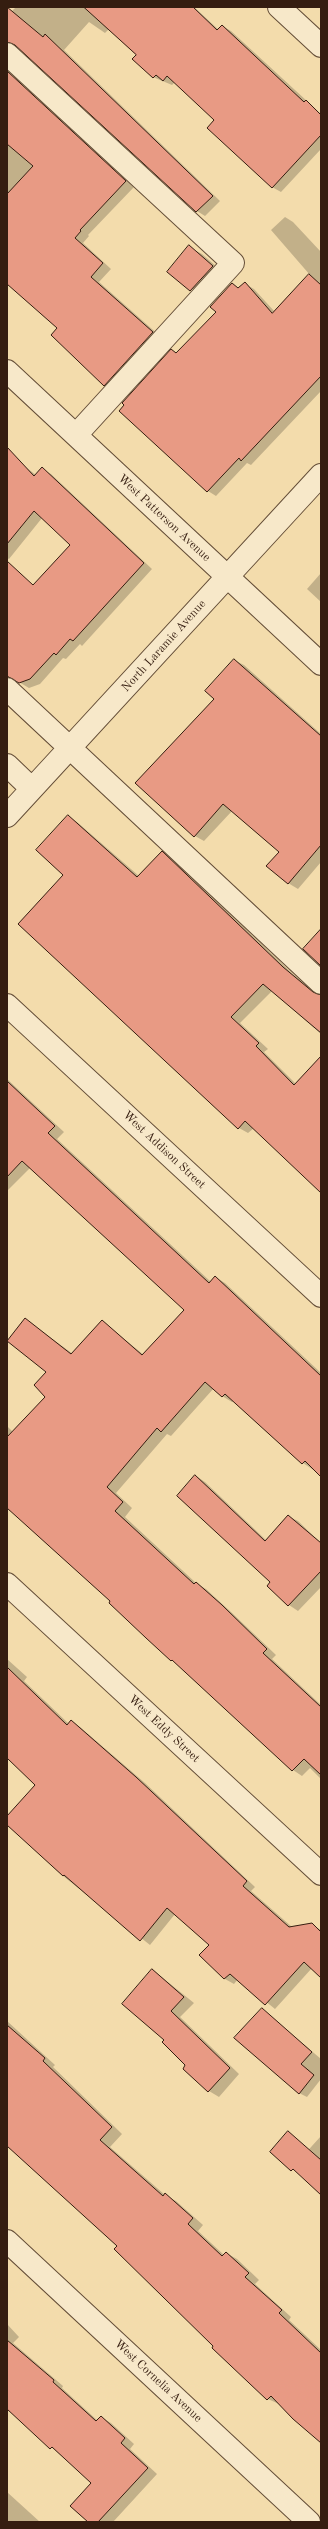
<!DOCTYPE html>
<style>
body{margin:0}
#map{position:relative;width:328px;height:2529px;overflow:hidden;background:#f3dcac;font-family:"Old Standard TT",serif}
canvas{display:block}
.frame{position:absolute;inset:0;border:8px solid #351d10;pointer-events:none}
</style>
<div id="map">
<canvas width="328" height="2529"></canvas>
<div class="frame"></div>
</div>
<script>
const ctx = document.querySelector('canvas').getContext('2d');
ctx.lineJoin = 'round';
function paint(path, color) {
  ctx.fillStyle = color;
  ctx.fill(path, 'evenodd');
}
function stroke(path, color, width, dash) {
  ctx.strokeStyle = color;
  ctx.lineWidth = width;
  ctx.lineCap = dash ? 'butt' : 'round';
  ctx.setLineDash(dash || []);
  ctx.stroke(path);
}
function write(font, color, halo, rows, align = 'center') {
  ctx.font = font + ' "Old Standard TT",serif';
  ctx.lineWidth = 3;
  ctx.setLineDash([]);
  ctx.textBaseline = 'middle';
  ctx.strokeStyle = halo;
  ctx.fillStyle = color;
  for (const [text, x, y, turn = 0] of rows) {
    ctx.save();
    ctx.translate(x, y);
    ctx.rotate((+turn || 0) * Math.PI / 180);
    ctx.textAlign = isNaN(turn) ? turn : align;
    if (halo) ctx.strokeText(text, 0, 0);
    ctx.fillText(text, 0, 0);
    ctx.restore();
  }
}
const shadow = new Path2D(`
 M16 7H194L219 30 222 26 231 31 321 114V149L281 192 272 187 216 120 175 82 172 85 153 77 137 55 109 29 105 33 89 22 64 50 220 201 205 216 197 211 18 46 7 50V8L12 11Z
 M7 69 134 187 88 235 89 236 83 243 111 269 99 282 161 337 113 390 104 385 59 328 7 282Z
 M285 217 293 222 321 252V391L251 465 247 463 216 496 208 491 172 350 177 353 217 312 232 284 240 289 245 284 254 289 275 312 310 275 271 230Z
 M189 247 202 254 225 274 204 298 169 271Z
 M7 453 36 475 42 469 51 474 152 569 82 646 80 644 66 659 63 658 40 684 29 688 7 675V617L71 545 42 518 9 559 7 558Z
 M321 573V602L307 589Z
 M234 660 244 665 321 734V862L298 889 288 883 280 852 232 811 204 841 195 836 215 699Z
 M68 816 77 822 139 876 162 852 171 858 293 974 321 996V1034L272 991 240 1023 268 1049 264 1052 296 1084 321 1057V1190L254 1128 248 1133 239 1128 64 875Z
 M7 1079 64 1132 57 1139 211 1282 215 1277 225 1283 321 1373V1475L303 1463 234 1401 232 1402 222 1396 214 1388 171 1436 167 1434 116 1493 132 1508 125 1517 196 1583 206 1589 231 1612 276 1655 272 1659 321 1705V1779L310 1768 302 1776 293 1770 180 1665 146 1638 112 1601 7 1507V1426L13 1432 47 1397V1372L25 1319 73 1354 102 1321 144 1355 185 1310 31 1167 7 1191Z
 M196 1476 205 1482 267 1541 288 1516 298 1521 321 1543V1587L298 1611 289 1605Z
 M7 1659 27 1677 24 1681 69 1724 72 1721 80 1727 145 1783 255 1887 251 1891 292 1927 311 1924 321 1930V1976L312 1968 275 2009 238 1979 234 1984 225 1979 200 1955 210 1945 175 1914 150 1945 63 1876 7 1823V1818L36 1785 7 1757Z
 M153 1970 194 2003 180 2017 239 2074 219 2097 209 2091 184 2068 187 2065 165 2040Z
 M263 2010 321 2059V2079L307 2097 299 2093Z
 M7 2021 55 2065 53 2067 122 2134 110 2147 165 2195 176 2201 203 2225 198 2231 224 2255 226 2253 237 2259 259 2280 255 2284 291 2317 289 2320 321 2350V2443L279 2404 268 2399 118 2246 7 2144Z
 M321 2136V2193L293 2167Z
 M7 2324 19 2337 13 2343 63 2386 62 2388 98 2421 101 2417 111 2423 134 2444 130 2449 157 2474 113 2522H89L93 2483 7 2409Z
 M7 2492 40 2522H7Z`);
const building = new Path2D(`
 M7 7 43 37 45 34 213 196 196 212 15 45 7 42Z
 M84 7H193L217 30 222 25 304 102 306 100 321 115V135L272 188 207 128 214 120 167 76 163 81 156 75 153 78 132 59 136 55Z
 M7 71 126 181 80 230 81 231 75 238 103 263 91 277 153 332 104 386 51 335 57 328 7 284V194L33 166 7 144Z
 M189 245 213 266 190 291 167 272Z
 M309 274 321 285V376L241 461 239 458 207 492 119 411 124 405 122 403 171 349 176 353 216 312 210 307 232 283 238 288 245 282 272 313Z
 M7 447 34 476 42 467 144 563 73 641 70 639 56 655 54 653 30 679 19 683 7 676V561L33 585 70 545 34 511 7 544Z
 M234 659 321 736V845L288 884 266 866 279 852 223 804 194 837 135 783 214 699 205 691Z
 M68 815 137 877 162 851 283 967 313 992 321 995V1033L263 984 231 1017 259 1043 256 1046 294 1085 321 1056V1193L245 1121 238 1129 18 924 63 875 36 850Z
 M321 929V966L303 949Z
 M7 1081 55 1126 48 1133 209 1283 215 1276 321 1376V1477L305 1461 302 1464 225 1394 222 1397 205 1382 161 1432 157 1428 107 1487 123 1502 115 1511 194 1584 196 1582 222 1605 267 1649 263 1653 321 1707V1775L304 1759 292 1771 172 1660 171 1661 146 1638 109 1603 110 1601 7 1508V1437L45 1397 34 1385 46 1372 7 1341 25 1318 71 1354 102 1320 142 1355 184 1310 22 1161 7 1177Z
 M195 1475 265 1541 288 1515 321 1543V1571L288 1606 267 1586 270 1582 177 1496Z
 M7 1667 67 1725 71 1720 136 1777 247 1881 243 1886 289 1927 312 1923 321 1932V1978L304 1962 265 2005 230 1974 224 1979 199 1955 209 1945 167 1908 140 1941 64 1875 63 1876 7 1825V1816L35 1785 7 1758Z
 M152 1969 184 1997 171 2011 230 2068 208 2092 183 2069 185 2065 162 2042 164 2040 122 2004Z
 M262 2008 312 2052 301 2064 314 2075 299 2094 234 2038Z
 M7 2025 45 2058 43 2061 112 2127 100 2140 163 2196 165 2193 193 2218 188 2224 222 2256 226 2252 249 2273 245 2277 282 2310 279 2313 321 2353V2443L293 2419 271 2396 267 2400 212 2348 213 2346 114 2249 117 2246 7 2146Z
 M288 2131 321 2160V2195L293 2169 291 2171 270 2152Z
 M7 2340 54 2380 53 2382 96 2421 101 2416 125 2438 121 2443 148 2468 98 2522H88L70 2506 91 2483 52 2447 50 2449 7 2409Z`);
const minor = new Path2D(`
 M279 7 321 46
 M7 54 233 263 76 435
 M7 371 321 664
 M7 689 321 983
 M7 765 32 789
 M7 816 321 475
 M7 1005 321 1296
 M7 1584 321 1874
 M7 2241 309 2522`);
const streetNames = [
 ["West Patterson Avenue",164,518,43],
 ["North Laramie Avenue",164,646,-48],
 ["West Addison Street",164,1150,43],
 ["West Eddy Street",164,1729,43],
 ["West Cornelia Avenue",158,2381,43]
];
paint(shadow, '#0003');
paint(building, '#e89a84');
stroke(building, '#351d10', 1);
stroke(minor, '#644d37', 24);
stroke(minor, '#f7e8c9', 22);
write('12px', '#351d10', '#f7e8c9', streetNames);
</script>
